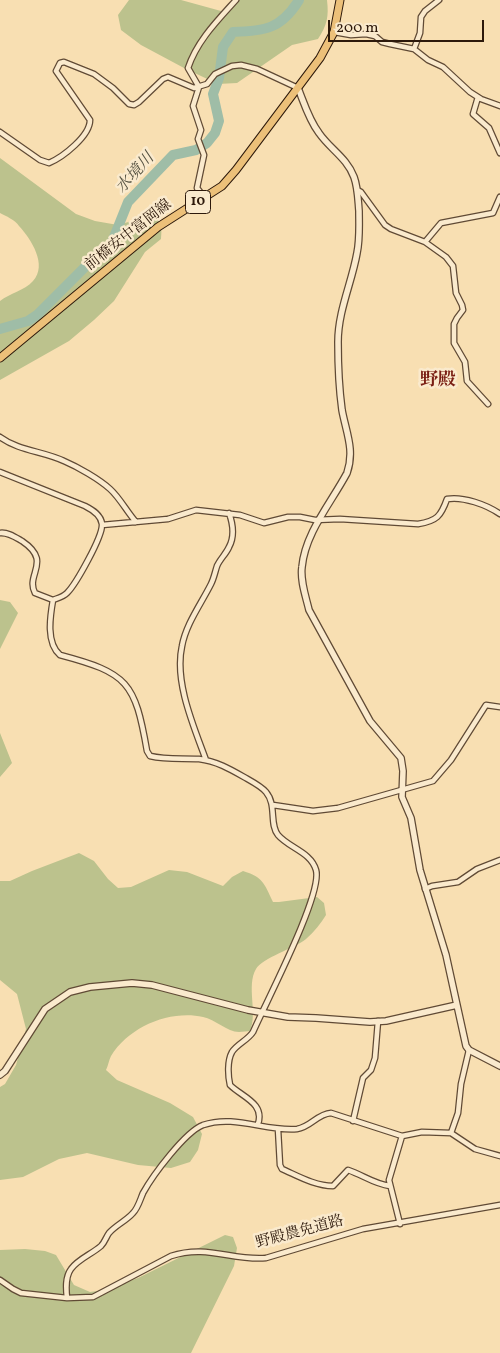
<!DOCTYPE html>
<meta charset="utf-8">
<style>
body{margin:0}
#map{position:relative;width:500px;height:1353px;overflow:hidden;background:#f8dfb2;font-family:Vollkorn,serif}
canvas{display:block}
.scale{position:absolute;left:328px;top:20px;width:156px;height:22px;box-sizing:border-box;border:2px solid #2d190b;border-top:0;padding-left:6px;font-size:15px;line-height:18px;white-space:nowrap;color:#2d190b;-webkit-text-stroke:4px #faeacd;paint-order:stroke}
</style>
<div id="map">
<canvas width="500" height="1353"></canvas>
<div class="scale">200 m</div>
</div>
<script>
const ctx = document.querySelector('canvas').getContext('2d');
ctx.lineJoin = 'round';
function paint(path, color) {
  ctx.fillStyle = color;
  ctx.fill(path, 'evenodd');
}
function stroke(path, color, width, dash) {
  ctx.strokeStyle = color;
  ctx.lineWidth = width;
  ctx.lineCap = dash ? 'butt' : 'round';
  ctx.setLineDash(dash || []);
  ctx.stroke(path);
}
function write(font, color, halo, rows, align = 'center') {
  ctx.font = font + ' Vollkorn,"Noto Serif JP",serif';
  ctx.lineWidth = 5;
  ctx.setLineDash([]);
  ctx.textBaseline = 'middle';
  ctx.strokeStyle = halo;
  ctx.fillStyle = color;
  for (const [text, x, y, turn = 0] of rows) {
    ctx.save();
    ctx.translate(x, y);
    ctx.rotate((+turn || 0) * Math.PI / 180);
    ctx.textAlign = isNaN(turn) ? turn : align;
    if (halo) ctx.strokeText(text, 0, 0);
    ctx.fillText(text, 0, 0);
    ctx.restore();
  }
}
const green = new Path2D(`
 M129 0H181L221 11 229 10 233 0H327C329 17 327 25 318 39L292 45 237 83 218 84 184 68 141 45 121 30 118 15Z
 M0 158 76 214 95 221 118 225 152 215C162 222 162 227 161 239L145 252 114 301 94 320 69 341 0 380V301C10 293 24 291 33 281 48 265 31 239 19 226 15 220 6 216 0 213Z
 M0 600 10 602 18 613 0 649Z
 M0 733 12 763 0 777Z
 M79 853 94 861 108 879 118 888 131 887 169 870 187 872 223 886 232 877 243 871C263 877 264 883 273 902H279L317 897 324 903 326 915C321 923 314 932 306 939 295 948 262 958 256 969 246 986 258 1013 250 1031 247 1031 243 1032 239 1032 227 1032 215 1019 203 1017 170 1010 130 1026 111 1056 109 1060 108 1066 106 1070L117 1080 170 1103 193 1117 202 1134 198 1150 190 1162 171 1168 138 1165 87 1153 59 1159 23 1177 0 1180V1087L5 1084 16 1065 26 1029 17 994 0 980V881H10L32 871Z
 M225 1235 233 1237 237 1248 234 1266 191 1353H0V1250L25 1249 45 1251 56 1255 74 1285 90 1292 104 1290 138 1278Z`);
const river = new Path2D(`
 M0 329 28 321 37 315 93 259 106 247H110L128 202 173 155 196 150 207 143 215 133 219 121 213 94 219 78 223 47 233 32C265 31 281 29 299 0`);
const minor = new Path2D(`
 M334 32 351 35 366 34 375 36 382 42 390 44 414 49 428 60 443 67 470 92 481 99 500 106
 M414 49 420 33 421 17 425 11 439 0
 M478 97 473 114 489 128 500 153
 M0 132 40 160 49 163C63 157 90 136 90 120L56 71 60 63 64 62 94 74 113 88 129 104 134 105 139 102 163 79 168 77 194 88 207 84 215 74 232 66 241 65 257 69 298 88
 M357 190 361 192 385 225 391 229 425 242 441 223 493 213 500 197
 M204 197 197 188 204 155 198 139 201 130 193 106 199 87 188 68C197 41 217 21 236 0
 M425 242 446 257 453 266 456 293 462 305 463 310 457 318 454 324V343L465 362 467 381 488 404
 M0 437C19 451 43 451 64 461 78 467 99 479 110 489 120 498 127 512 136 522
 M0 472 85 506C93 510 101 515 102 524 103 536 76 584 67 593 63 597 58 598 53 600L35 593C25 574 53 562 22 541 15 537 8 532 0 533
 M102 525 168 519 196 510 240 515 264 523 288 517H300L315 520 340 519 418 524C437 521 441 516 447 499 463 496 487 505 500 514
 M53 600C50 617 46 643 60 655 128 673 135 682 147 751L150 756C166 760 183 758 199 759 216 761 230 769 244 777 251 781 261 786 266 792 277 805 269 824 278 835 289 848 311 852 316 870 323 894 265 1004 253 1032 248 1040 237 1044 232 1052 227 1061 228 1076 230 1085 242 1097 265 1103 258 1124
 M206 760C194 727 174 682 182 646 186 624 201 604 211 584 214 578 215 572 217 566 220 559 226 554 229 547 235 536 233 524 229 513
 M273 805 313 811 338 808 433 781 451 760 486 705 500 707
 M425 889 432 886 458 882 477 869 500 860
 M353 1121 363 1078 371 1070 375 1058 378 1021
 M278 1129 280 1165 282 1169C298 1176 315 1186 333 1186L348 1170C363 1175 374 1184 390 1186
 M451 1133 458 1113 461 1084 469 1050
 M400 1224 389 1180 402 1136
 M0 1280 13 1289 21 1293 67 1298 93 1297 171 1256C207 1244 232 1261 266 1258L363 1229 500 1205
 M67 1298C66 1289 65 1277 71 1269 78 1259 92 1254 101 1246 105 1242 106 1237 109 1233 116 1225 126 1221 133 1213 138 1208 140 1200 143 1193 153 1175 185 1132 203 1125 235 1114 266 1132 297 1129 311 1127 317 1114 331 1113L402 1136 422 1132 451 1133 475 1149 500 1156`);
const tertiary = new Path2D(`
 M298 88C304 103 309 120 319 133 330 149 347 158 354 177 358 188 358 200 359 211 359 225 360 239 357 253 352 282 338 311 338 342 338 364 339 388 342 410 346 432 355 450 347 473 331 503 305 533 302 567 300 581 306 597 309 610L370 721 401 758 403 771 402 797 411 818 420 870 446 955 466 1046 469 1050 500 1066
 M0 1075 5 1071 45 1009 70 992 90 987 132 983 152 985 248 1010 288 1017 316 1018 370 1022 386 1021 457 1005`);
const primary = new Path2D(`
 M0 358 158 227 222 186 236 170 320 58 334 32 340 0`);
const shields = [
 [198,202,25]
];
const shieldNames = [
 ["10",198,202]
];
const streetNames = [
 ["前橋安中富岡線",129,236,-38],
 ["野殿農免道路",300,1233,-15]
];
const waterNames = [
 ["水境川",136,174,-48]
];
const quarterNames = [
 ["野殿",438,382]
];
paint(green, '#bcc28d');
stroke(river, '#9fbda7', 10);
stroke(minor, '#604a35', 7);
stroke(tertiary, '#604a35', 8);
stroke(primary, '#2d190b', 9);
stroke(minor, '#faeacd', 4.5);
stroke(tertiary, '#faeacd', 5.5);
stroke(primary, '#ecc079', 7);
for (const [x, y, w] of shields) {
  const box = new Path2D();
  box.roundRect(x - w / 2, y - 11.5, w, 23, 4);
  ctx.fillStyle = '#faeacd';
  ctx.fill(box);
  stroke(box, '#2d190b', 1);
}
write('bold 14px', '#2d190b', null, shieldNames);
write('15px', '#2d190b', '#faeacd', streetNames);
write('italic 16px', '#555242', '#faeacd', waterNames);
write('bold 18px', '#7a1f14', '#faeacd', quarterNames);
</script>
